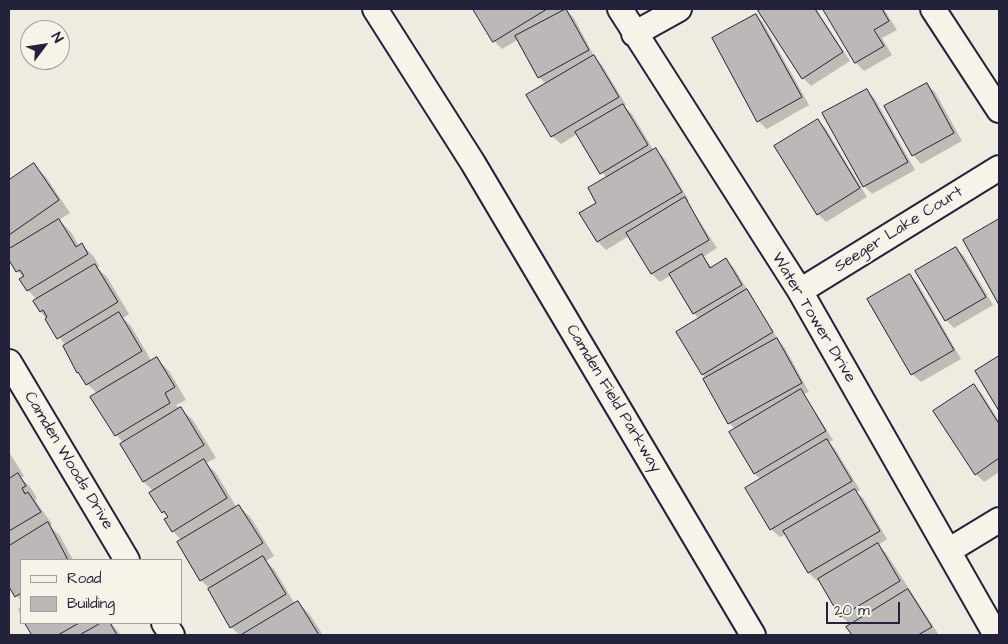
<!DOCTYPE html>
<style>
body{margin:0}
#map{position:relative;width:1008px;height:644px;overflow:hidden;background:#eeebe1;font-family:"Architects Daughter",sans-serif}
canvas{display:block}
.frame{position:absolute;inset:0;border:10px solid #22223b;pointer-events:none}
.legend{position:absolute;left:20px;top:559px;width:162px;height:65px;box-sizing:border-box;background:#f7f3e8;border:1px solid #a29fa3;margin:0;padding:6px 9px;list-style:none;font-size:15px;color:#22223b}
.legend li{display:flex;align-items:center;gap:10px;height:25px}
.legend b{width:25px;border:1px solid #a29fa3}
.north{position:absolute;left:20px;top:20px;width:50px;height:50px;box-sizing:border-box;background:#f7f3e8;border:1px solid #a29fa3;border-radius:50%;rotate:59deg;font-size:14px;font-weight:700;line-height:20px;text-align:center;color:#22223b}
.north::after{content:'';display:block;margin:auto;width:18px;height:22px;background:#22223b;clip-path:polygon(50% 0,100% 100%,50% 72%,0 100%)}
.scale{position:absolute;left:826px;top:602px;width:74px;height:22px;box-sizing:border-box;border:2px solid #22223b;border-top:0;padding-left:6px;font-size:15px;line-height:18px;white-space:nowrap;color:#22223b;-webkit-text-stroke:4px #f7f3e8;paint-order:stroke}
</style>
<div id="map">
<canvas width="1008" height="644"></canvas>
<div class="frame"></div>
<ul class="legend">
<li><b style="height:6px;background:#f7f3e8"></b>Road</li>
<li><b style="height:14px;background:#bbb8b7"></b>Building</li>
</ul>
<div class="north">N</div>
<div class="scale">20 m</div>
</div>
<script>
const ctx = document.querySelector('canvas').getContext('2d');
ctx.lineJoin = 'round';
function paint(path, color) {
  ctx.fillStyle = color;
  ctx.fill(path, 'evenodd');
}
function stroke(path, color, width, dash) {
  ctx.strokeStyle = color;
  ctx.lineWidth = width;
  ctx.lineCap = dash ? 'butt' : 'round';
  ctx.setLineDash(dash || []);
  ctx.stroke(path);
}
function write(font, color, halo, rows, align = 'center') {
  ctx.font = font + ' "Architects Daughter",sans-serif';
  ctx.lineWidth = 4;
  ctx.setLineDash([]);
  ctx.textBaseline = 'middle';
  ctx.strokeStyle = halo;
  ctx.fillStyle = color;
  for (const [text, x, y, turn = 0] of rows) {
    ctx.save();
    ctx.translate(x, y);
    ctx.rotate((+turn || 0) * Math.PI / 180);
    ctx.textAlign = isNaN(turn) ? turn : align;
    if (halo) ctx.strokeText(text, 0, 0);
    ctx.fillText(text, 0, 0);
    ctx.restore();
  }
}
const shadow = new Path2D(`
 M475 9H569L566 10 574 18 595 58 602 65 626 105 624 106 632 114 654 151 656 150 664 158 689 201 687 202 717 248 703 257 712 268 726 260 734 268 779 341 785 348 809 392 804 394 833 440 829 442 835 449 860 490 856 492 863 498 887 539 878 545 886 553 939 635H853L848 627 851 625 841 616 820 579 817 581 809 573 786 534 780 537 771 529 761 480 755 474 731 432 735 429 729 423 703 374 700 320 694 313 671 275 660 282 652 274 629 236 606 250 598 242V204L607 179 577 134 561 144 552 136 547 85 539 77 519 39 502 49 494 41Z
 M764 9H816L850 61 811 86 803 78 760 11Z
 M824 9H884L897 30 882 38 892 55 864 71 856 63Z
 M756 15 764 24 809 105 767 129 758 121Z
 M926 84 935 92 962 141 921 164 913 155Z
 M867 90 875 99 915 170 872 194 864 186Z
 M818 121 826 129 867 197 826 222 818 214Z
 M34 165 46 177 70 213 59 220 71 232 79 246 82 245 94 257 99 266 97 268 107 277 129 314 123 318 131 326 152 362 157 359 169 371 186 400 176 405 193 420 216 458 206 463 216 473 237 508 239 506 251 518 274 556 266 561 274 569 295 604 298 602 310 615 323 635H239L231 627 210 589 201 580 182 541 173 531 169 518 163 512 153 491 144 482 121 445 124 443 116 435 98 394 87 384 66 346 41 312 35 301 37 300 28 290 23 278 9 257V182Z
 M999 221V303L964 240Z
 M956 248 964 256 993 305 954 328 946 320Z
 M910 275 918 284 961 359 921 382 912 374Z
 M999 357V408L976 371Z
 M974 386 982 394 999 421V472L984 482 976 474Z
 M9 452 24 476 21 478 30 487 37 498 35 500 52 524 50 526 60 536 73 560H21V601L9 584Z
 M21 606V615L18 609Z
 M26 623H111L121 635H34Z`);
const building = new Path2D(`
 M473 9H547L493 42Z
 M566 9 589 50 538 78 515 36Z
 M761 9H815L843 52 802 79 758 11Z
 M823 9H882L889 21 874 30 884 46 855 63Z
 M756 14 802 97 757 122 712 38Z
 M594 55 619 97 551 137 526 95Z
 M927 83 954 133 912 156 884 106Z
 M867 89 908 162 863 187 822 113Z
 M623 104 648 145 600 174 575 132Z
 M818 119 860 188 817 215 774 146Z
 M656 148 682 192 597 242 579 213 596 203 588 188Z
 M34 163 59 200 9 235V180Z
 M685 197 709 240 651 274 626 233Z
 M59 219 76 247 82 243 88 254 27 291 19 279 24 276 20 270 16 272 9 260V249Z
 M999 219V305L963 240Z
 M956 247 986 297 945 321 915 271Z
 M702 254 710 268 726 258 742 285 693 314 669 274Z
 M95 264 118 302 57 339 45 319 47 317 43 310 40 312 33 301Z
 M910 274 954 350 911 375 867 299Z
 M747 289 773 332 702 375 676 332Z
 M119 312 142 351 86 385 78 372 77 373 63 346Z
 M777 338 802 383 728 424 703 379Z
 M999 356V411L975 371Z
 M157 357 175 387 165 393 170 403 115 436 90 397Z
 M974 384 999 424V458L975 475 933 411Z
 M801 389 826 431 754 474 729 432Z
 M181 407 204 445 143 482 120 444Z
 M827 439 852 481 770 530 745 488Z
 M204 459 227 498 172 532 164 519 168 517 164 511 162 513 149 493Z
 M18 473 26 486 22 488 25 494 28 492 41 512 9 531V479Z
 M855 489 880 531 808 573 783 531Z
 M239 505 263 543 200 581 177 542Z
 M48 522 68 560H21V593L15 597 9 587V546Z
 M878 543 900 581 840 617 818 579Z
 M263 556 286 594 230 628 208 589Z
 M908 589 932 627 918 635H852L846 627Z
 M298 601 319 635H241Z
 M25 623H79L58 635H32Z
 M101 623H110L117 635H80Z`);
const minor = new Path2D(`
 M375 9 473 163 753 635
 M620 9 800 291 996 635
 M933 9 999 110
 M634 34 679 9
 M800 291 999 168
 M9 362 127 560
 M948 551 999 520
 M164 623 172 635`);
const streetNames = [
 ["Seeger Lake Court",899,230,-32],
 ["Water Tower Drive",813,318,59],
 ["Camden Field Parkway",613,399,59],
 ["Camden Woods Drive",68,461,59]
];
paint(shadow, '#0003');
paint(building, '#bbb8b7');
stroke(building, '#22223b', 1);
stroke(minor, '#22223b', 28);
stroke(minor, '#f7f3e8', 24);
write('16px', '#22223b', '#f7f3e8', streetNames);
</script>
